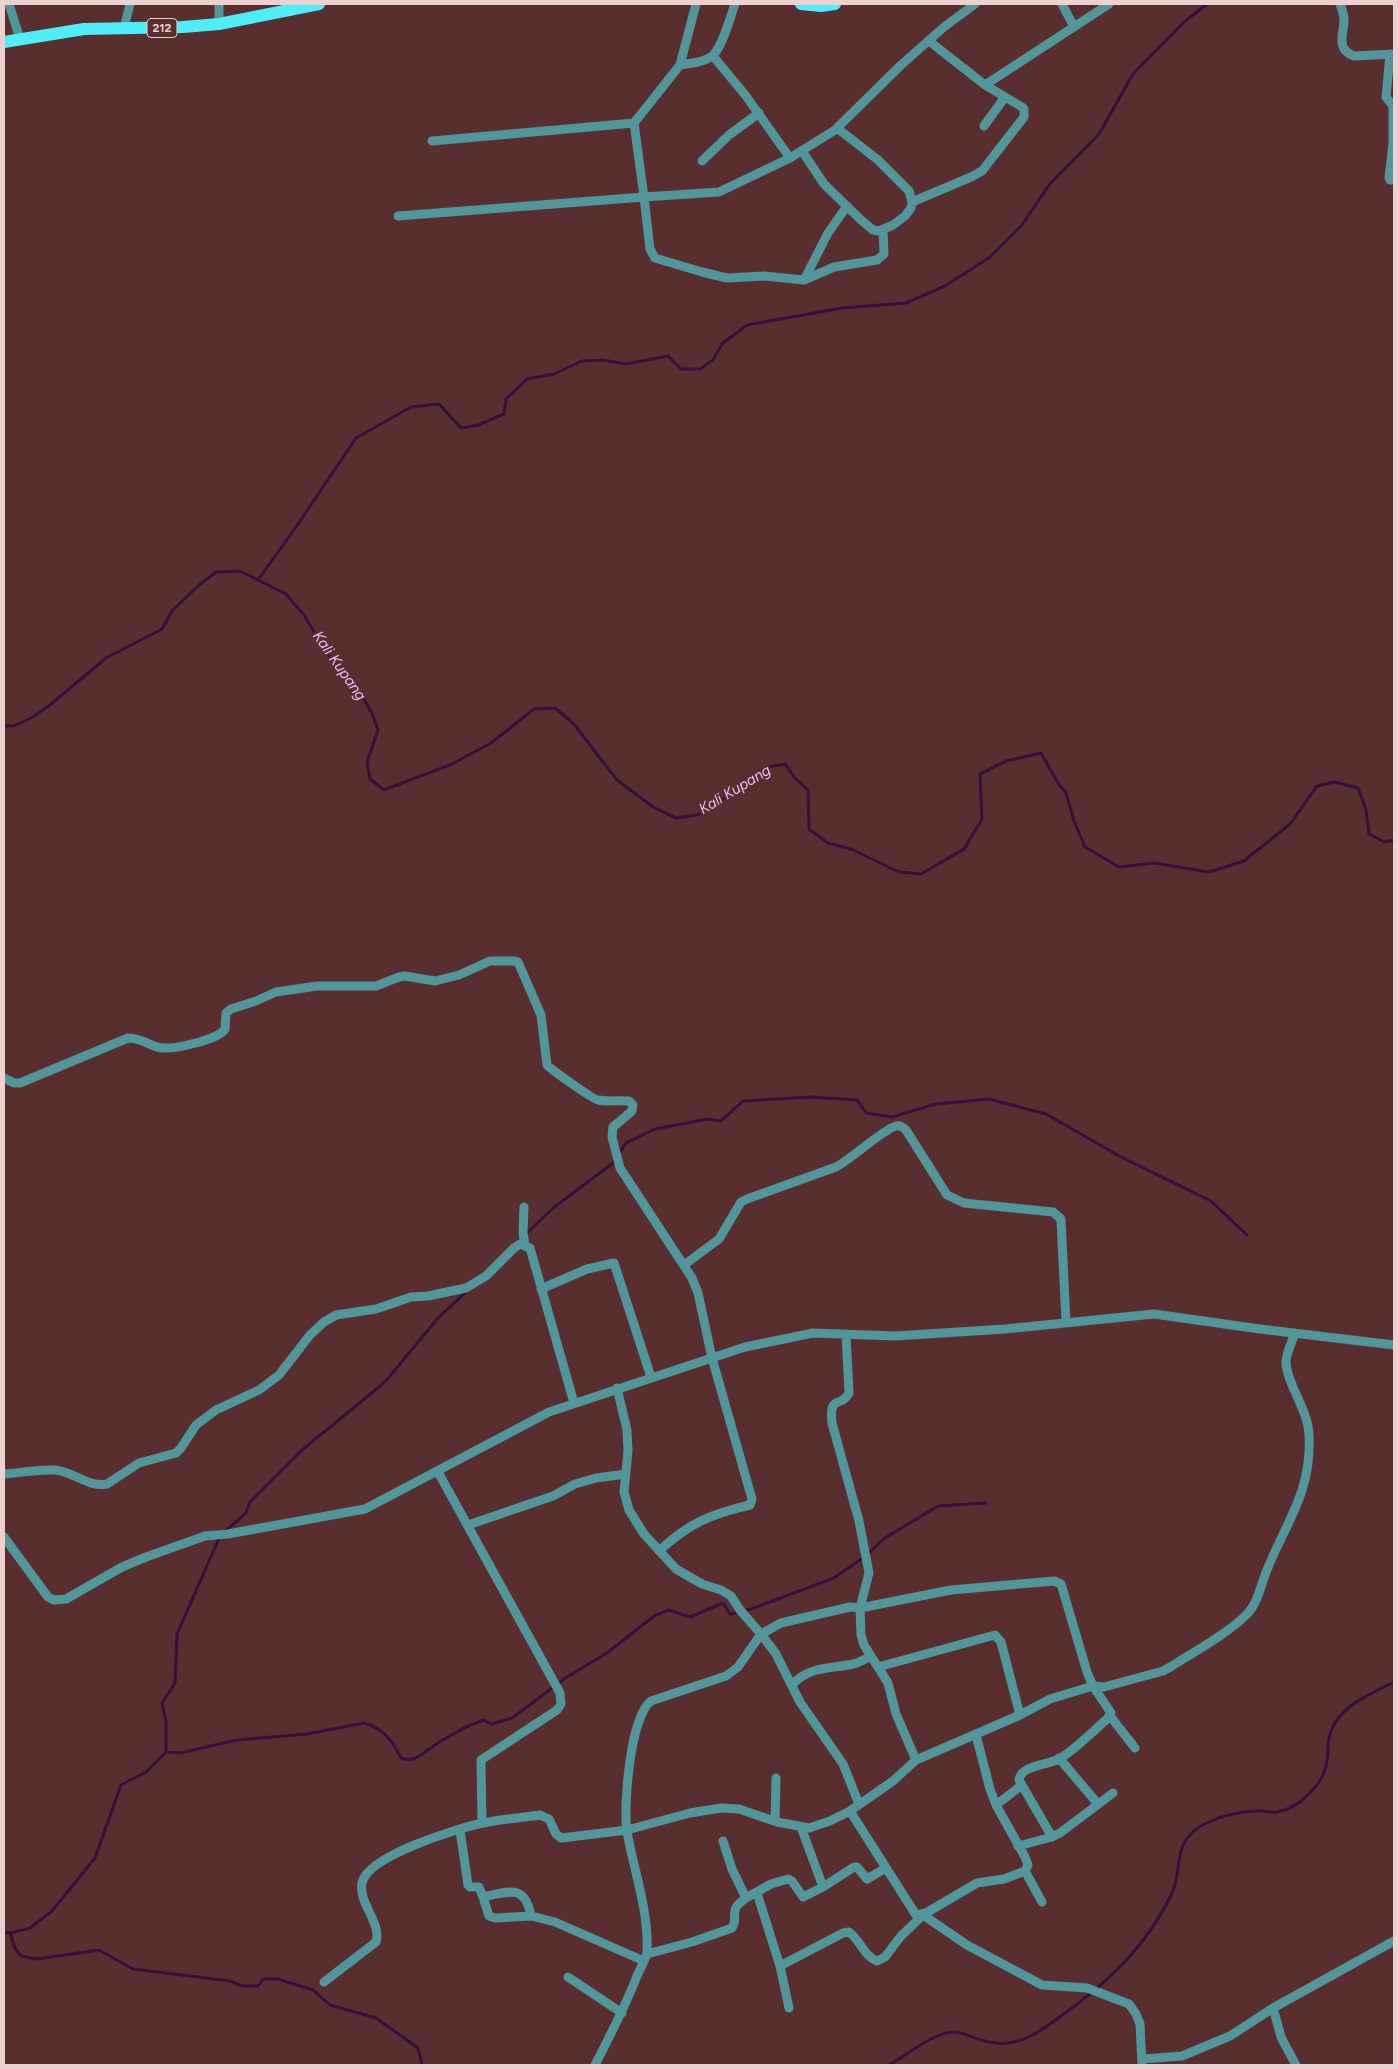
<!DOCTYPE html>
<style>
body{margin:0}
#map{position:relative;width:1398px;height:2069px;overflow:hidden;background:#582f2e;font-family:Figtree,sans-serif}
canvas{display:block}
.frame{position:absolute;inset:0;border:5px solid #ecd1d0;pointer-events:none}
</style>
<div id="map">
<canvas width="1398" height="2069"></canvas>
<div class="frame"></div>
</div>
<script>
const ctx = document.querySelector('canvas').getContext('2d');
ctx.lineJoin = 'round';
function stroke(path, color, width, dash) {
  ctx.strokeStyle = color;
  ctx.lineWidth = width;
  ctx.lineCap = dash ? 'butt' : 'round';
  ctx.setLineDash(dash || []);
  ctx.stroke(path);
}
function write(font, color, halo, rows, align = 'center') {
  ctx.font = font + ' Figtree,sans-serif';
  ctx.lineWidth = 4;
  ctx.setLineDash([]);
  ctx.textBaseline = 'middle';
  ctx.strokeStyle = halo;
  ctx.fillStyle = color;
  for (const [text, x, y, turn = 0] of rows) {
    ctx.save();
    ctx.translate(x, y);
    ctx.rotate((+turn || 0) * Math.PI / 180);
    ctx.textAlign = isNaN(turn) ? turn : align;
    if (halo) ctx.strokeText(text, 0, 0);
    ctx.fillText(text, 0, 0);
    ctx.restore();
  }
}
const stream = new Path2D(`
 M258 580 298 524 356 438 411 407 439 404 461 428 478 425 504 414 506 399 527 379 554 374 582 361 603 360 626 364 668 356 681 369H700L713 360 722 344 747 325 842 308 906 303 945 286 990 257 1022 225 1049 185 1099 134 1133 74 1184 22 1207 4
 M4 726H14L33 717 51 704 106 658 162 629 172 611 199 585 216 572 240 571 286 594 304 615 327 654 344 671 362 696 372 713 378 730 367 762 370 779 384 790 452 764 491 743 534 709 555 708 573 723 617 780 653 807 676 818 697 815 728 796 768 767 785 764 794 777 808 790 809 829 828 843 851 849 899 872 921 874 964 849 982 819 980 774 1006 761 1041 753 1058 783 1066 793 1074 821 1085 847 1119 867 1154 863 1209 872 1244 861 1290 824 1317 786 1335 782 1358 788 1366 810 1369 834 1384 842 1394 840
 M525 1235 553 1208 613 1163 626 1143 655 1129 708 1119 721 1121 743 1101 811 1097 857 1100 866 1113 892 1117 936 1104 989 1099 1046 1114 1121 1157 1211 1201 1247 1235
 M224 1532 246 1513 250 1502 302 1450 385 1382 438 1318 467 1291
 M167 1752 180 1753 237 1740 307 1734 364 1723C384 1729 392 1740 401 1758L409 1760 418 1757 441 1741 464 1728 483 1720 492 1724 512 1718 567 1677 607 1653 654 1616 669 1610 690 1617 723 1603 730 1614 751 1609 834 1578 863 1558 885 1538 938 1506 986 1503
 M4 1932 10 1933 30 1928 52 1911 95 1858 121 1785 146 1772 166 1752V1722L162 1703 175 1683 177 1634 220 1536
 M10 1933 15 1948 21 1956 37 1959 99 1950 133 1969 230 1981 243 1986H258L263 1979H278L313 1990 330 2005 376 2018 418 2048 422 2065
 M575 2065H576
 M889 2065C908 2054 930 2035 952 2032 961 2031 972 2037 981 2040 1011 2050 1033 2037 1057 2019 1106 1984 1146 1948 1172 1893 1181 1874 1175 1852 1189 1836 1202 1820 1234 1812 1255 1811 1262 1810 1270 1813 1277 1812 1294 1809 1306 1798 1317 1785 1326 1774 1328 1760 1328 1747 1329 1710 1366 1696 1394 1682`);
const minor = new Path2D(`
 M9 4 20 39
 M1062 4 1074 27
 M1340 4C1342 9 1344 14 1344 20 1344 33 1335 49 1354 56L1394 54
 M219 24V4
 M124 28 130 4
 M929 41 985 85 1109 4
 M1390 54 1386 97 1393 106V143L1389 178 1390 180H1394
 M713 56 746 96 790 158
 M680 65C691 63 702 63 711 57 722 50 730 17 735 4
 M984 126 1005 97
 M432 141 634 123
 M802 151 824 184 861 220 873 230 879 231 893 225 905 216 911 208 912 202 909 191 878 160 837 128
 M702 161 729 135 759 113
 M912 202 971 177 982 171 1024 117V109L1022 107 985 85
 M847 206 828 233 804 280 764 276 727 278 702 272 655 258 650 249 644 197 719 192 790 158 835 130 901 65 944 27 975 4
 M398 216 644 197 634 123 680 65 696 4
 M804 280 834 267 877 260 884 254 883 230
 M4 1078 14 1083H20L128 1038C142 1038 151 1047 162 1048 175 1049 218 1040 225 1029L226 1013 231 1009 256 1001 276 992 317 986H376L399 977 405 976 435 981 459 975 490 961H513L518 962 541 1015 547 1065C549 1068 594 1100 598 1100 608 1102 619 1100 629 1101L633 1105 632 1111 613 1127 612 1137 620 1168 692 1278 698 1293 712 1358 752 1499 750 1505C711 1514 689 1523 659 1551
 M524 1207 523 1233 525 1245
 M684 1265 719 1239 741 1202 747 1199 836 1167C853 1158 882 1130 896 1126 900 1125 903 1127 906 1130L947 1195 964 1203 1053 1212 1061 1219 1066 1322
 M541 1289 587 1269 614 1263 651 1377
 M846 1334 849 1393C841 1409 829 1393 832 1423L859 1521 869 1573 860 1608 861 1635 864 1645 888 1683 896 1714 916 1760
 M617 1388 627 1430 628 1451 624 1492 629 1510 644 1534 676 1569 702 1584 721 1590 731 1596 740 1610 761 1634 776 1654 800 1702 843 1764 859 1804
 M438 1472 560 1693 561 1704 557 1710 481 1760 482 1823
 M4 1474C20 1473 38 1469 55 1470 73 1471 88 1488 107 1484L139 1463 176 1453 181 1448 196 1425 216 1410 259 1390 279 1375 310 1335 324 1322 336 1315 376 1309 411 1297 428 1296 466 1288 486 1276 514 1248 520 1244 530 1248 574 1403
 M468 1525 553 1496 575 1484 596 1478 626 1474
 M4 1537 48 1597 54 1600 66 1599 122 1567 146 1557 205 1536 228 1534 365 1509 549 1412 745 1347 813 1333 895 1336 1005 1329 1154 1314 1260 1329 1394 1345
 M878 1667 995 1635 1001 1642 1020 1715
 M792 1685C808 1666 831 1669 853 1664 859 1663 865 1659 871 1656
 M1110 1716 1135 1748
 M1059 1758 1098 1804
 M996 1805 1022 1785
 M850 1811 916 1915 926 1913 977 1883 1004 1879 1025 1871 1028 1865 1025 1857 996 1805 990 1789 976 1735
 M775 1821 776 1778
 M801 1827 823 1887
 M460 1830 468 1885 470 1887H479L483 1897C508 1892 525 1883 531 1916L555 1922 644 1961
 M1018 1846 1052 1837 1060 1833 1113 1793
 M1025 1871 1042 1902
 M757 1893 780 1966 789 2008
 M483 1897 489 1916 495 1918 531 1916
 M746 1898 771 1884 788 1879 792 1881 803 1897 823 1887 854 1867H857L867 1879 886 1868
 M647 1954 692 1942 732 1928C740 1914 726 1912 746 1898L732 1869 723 1841
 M780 1966 843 1933 849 1932C861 1941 863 1955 877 1961L885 1957 901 1936 923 1915 967 1945 1042 1985 1087 1988 1129 2004 1136 2014 1140 2024 1142 2065
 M568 1977 622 2013
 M324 1982 376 1942C382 1923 358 1903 362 1883 367 1856 458 1828 483 1823 501 1819 521 1818 540 1815L549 1819 556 1834 561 1838 627 1830 690 1813 721 1808 739 1809 777 1822 809 1828 830 1821 850 1811 893 1781 916 1760 1020 1715 1050 1699 1093 1686 1104 1687 1163 1671 1172 1666C1194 1652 1230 1632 1247 1614 1258 1603 1261 1584 1267 1570 1287 1520 1312 1492 1309 1434 1308 1410 1286 1382 1286 1362 1286 1353 1292 1342 1295 1333
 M1273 2008 1281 2037 1296 2065
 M1142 2059 1182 2056 1230 2036 1273 2008 1394 1941
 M595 2065C610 2036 625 2007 637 1976 640 1969 646 1959 647 1952 649 1911 634 1871 627 1832 623 1807 630 1717 651 1701L726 1676 738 1667 761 1634 781 1623 850 1607 860 1608 951 1590 1054 1581 1061 1584 1087 1672 1093 1686 1111 1713 1107 1719C1092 1732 1076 1749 1059 1759 1048 1765 1021 1765 1019 1780L1052 1837`);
const major = new Path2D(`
 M801 4 821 6 835 4
 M4 42 84 29 183 27 219 24 319 4`);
const shields = [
 [162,28,30]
];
const shieldNames = [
 ["212",162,28]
];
const waterNames = [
 ["Kali Kupang",339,666,55],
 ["Kali Kupang",735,790,-31]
];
stroke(stream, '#370f3d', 3);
stroke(minor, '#52959a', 9);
stroke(major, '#4fedf8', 12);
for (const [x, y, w] of shields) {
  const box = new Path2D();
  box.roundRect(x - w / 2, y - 9.5, w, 19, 4);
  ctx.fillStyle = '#582f2e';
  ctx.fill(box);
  stroke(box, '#ecd1d0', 1);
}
write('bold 12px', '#ecd1d0', null, shieldNames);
write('italic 15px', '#f1bef9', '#582f2e', waterNames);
</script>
